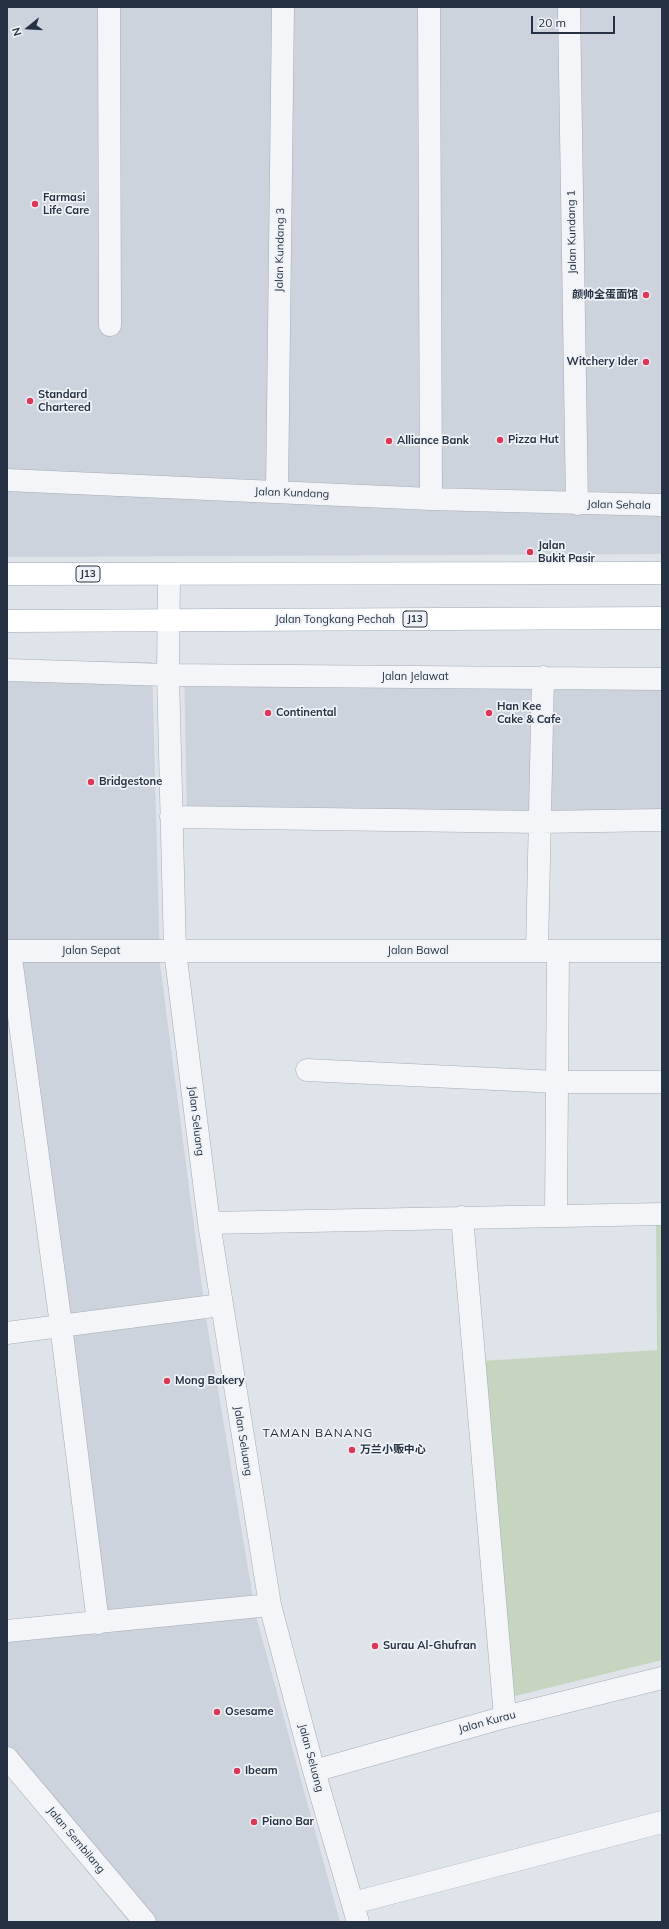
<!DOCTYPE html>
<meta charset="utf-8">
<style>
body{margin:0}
#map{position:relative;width:669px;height:1929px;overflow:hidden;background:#dfe4ea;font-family:Mulish,sans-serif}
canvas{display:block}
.frame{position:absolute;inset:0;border:8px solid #263243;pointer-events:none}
.north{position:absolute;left:8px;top:8px;width:40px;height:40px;-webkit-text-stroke:3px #eff3f7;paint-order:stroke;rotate:252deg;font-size:11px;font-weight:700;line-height:16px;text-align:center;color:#263243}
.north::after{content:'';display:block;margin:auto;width:14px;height:18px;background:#263243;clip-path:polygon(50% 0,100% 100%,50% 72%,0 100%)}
.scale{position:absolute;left:531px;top:16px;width:84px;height:18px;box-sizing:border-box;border:2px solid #263243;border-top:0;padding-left:5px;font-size:12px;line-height:14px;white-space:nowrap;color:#263243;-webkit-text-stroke:3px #eff3f7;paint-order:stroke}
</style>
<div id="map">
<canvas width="669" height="1929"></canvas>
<div class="frame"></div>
<div class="north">N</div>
<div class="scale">20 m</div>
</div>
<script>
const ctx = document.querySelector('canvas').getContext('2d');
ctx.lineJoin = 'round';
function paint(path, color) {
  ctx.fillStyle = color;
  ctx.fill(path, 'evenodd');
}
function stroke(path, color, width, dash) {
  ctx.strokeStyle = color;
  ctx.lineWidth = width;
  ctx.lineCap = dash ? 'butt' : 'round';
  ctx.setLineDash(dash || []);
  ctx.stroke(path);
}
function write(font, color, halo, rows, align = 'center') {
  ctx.font = font + ' Mulish,"Noto Sans SC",sans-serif';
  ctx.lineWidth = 3.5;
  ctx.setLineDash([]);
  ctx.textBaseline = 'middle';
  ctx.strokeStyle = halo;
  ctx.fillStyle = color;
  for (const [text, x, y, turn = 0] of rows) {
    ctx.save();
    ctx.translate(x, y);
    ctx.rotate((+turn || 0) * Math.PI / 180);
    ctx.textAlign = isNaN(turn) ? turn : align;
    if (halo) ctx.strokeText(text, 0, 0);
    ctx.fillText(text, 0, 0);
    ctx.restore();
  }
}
const built = new Path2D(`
 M7 7H662V554L7 557Z
 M7 661 152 662 160 964 206 1318 256 1616 340 1922H129L7 1774V1640L90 1633 7 976Z
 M184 665 662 668V825L187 822Z`);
const green = new Path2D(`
 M656 1225H662V1660L503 1699 465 1362 657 1350Z`);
const minor = new Path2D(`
 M109 7 110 325
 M429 7 431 499
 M569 7 577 504
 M7 480 431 499 662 505
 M277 492 283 7
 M169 574 168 675 175 951 209 1223 270 1605 314 1771 358 1922
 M7 670 168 675 662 679
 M171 817 540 822 662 820
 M537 950 543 677
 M7 951H662
 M10 951 61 1325 98 1623
 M307 1070 557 1082H662
 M556 1216 558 951
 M462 1217 505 1717
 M209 1223 662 1214
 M7 1333 221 1305
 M7 1631 270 1605
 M7 1758 145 1922
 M314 1771 505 1717 662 1678
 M353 1903 662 1822`);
const major = new Path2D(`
 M7 574 662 573
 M7 621 662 618`);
const markers = [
 [35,204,4,"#dd3758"],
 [646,295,4,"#dd3758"],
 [646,362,4,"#dd3758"],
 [30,401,4,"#dd3758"],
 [500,440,4,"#dd3758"],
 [389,441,4,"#dd3758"],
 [530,552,4,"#dd3758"],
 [268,713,4,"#dd3758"],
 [489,713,4,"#dd3758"],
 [91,782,4,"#dd3758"],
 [167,1381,4,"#dd3758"],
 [352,1450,4,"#dd3758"],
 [375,1646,4,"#dd3758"],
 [217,1712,4,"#dd3758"],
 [237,1771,4,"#dd3758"],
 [254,1822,4,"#dd3758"]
];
const shields = [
 [88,574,24],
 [415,619,24]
];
const shieldNames = [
 ["J13",88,574],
 ["J13",415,619]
];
const poiNames = [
 ["Farmasi",43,198],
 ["Life Care",43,211],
 ["颜帅全蛋面馆",638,295,"right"],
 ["Witchery Ider",638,362,"right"],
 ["Standard",38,395],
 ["Chartered",38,408],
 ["Pizza Hut",508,440],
 ["Alliance Bank",397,441],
 ["Jalan",538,546],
 ["Bukit Pasir",538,559],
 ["Han Kee",497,707],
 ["Cake & Cafe",497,720],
 ["Continental",276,713],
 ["Bridgestone",99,782],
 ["Mong Bakery",175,1381],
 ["万兰小贩中心",360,1450],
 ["Surau Al-Ghufran",383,1646],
 ["Osesame",225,1712],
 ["Ibeam",245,1771],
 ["Piano Bar",262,1822]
];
const streetNames = [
 ["Jalan Kundang 1",572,232,-91],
 ["Jalan Kundang 3",280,250,-89],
 ["Jalan Kundang",292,493,2],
 ["Jalan Sehala",619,505,1],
 ["Jalan Tongkang Pechah",335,620],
 ["Jalan Jelawat",415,677],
 ["Jalan Sepat",91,951],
 ["Jalan Bawal",418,951],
 ["Jalan Seluang",196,1121,83],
 ["Jalan Seluang",243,1441,81],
 ["Jalan Kurau",487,1722,-15],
 ["Jalan Seluang",311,1758,75],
 ["Jalan Sembilang",76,1840,50]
];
const neighbourhoodNames = [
 ["TAMAN BANANG",318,1433]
];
paint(built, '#cdd3dc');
paint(green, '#c6d5c0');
stroke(minor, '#a4abb5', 23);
stroke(major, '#9da9b7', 23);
stroke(minor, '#f3f5f8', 22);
stroke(major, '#fff', 22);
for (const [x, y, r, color] of markers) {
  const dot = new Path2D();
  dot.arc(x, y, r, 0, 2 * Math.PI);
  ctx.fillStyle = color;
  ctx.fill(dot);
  stroke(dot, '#eff3f7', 1.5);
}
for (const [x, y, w] of shields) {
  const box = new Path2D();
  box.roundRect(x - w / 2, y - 8, w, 16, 3);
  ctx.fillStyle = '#eff3f7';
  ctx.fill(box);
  stroke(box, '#263243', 1);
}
write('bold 10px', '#263243', null, shieldNames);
write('bold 11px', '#263243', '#eff3f7', poiNames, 'left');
write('11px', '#263243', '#eff3f7', streetNames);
ctx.letterSpacing = '1px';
write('12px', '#192334', '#eff3f7', neighbourhoodNames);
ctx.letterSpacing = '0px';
</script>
